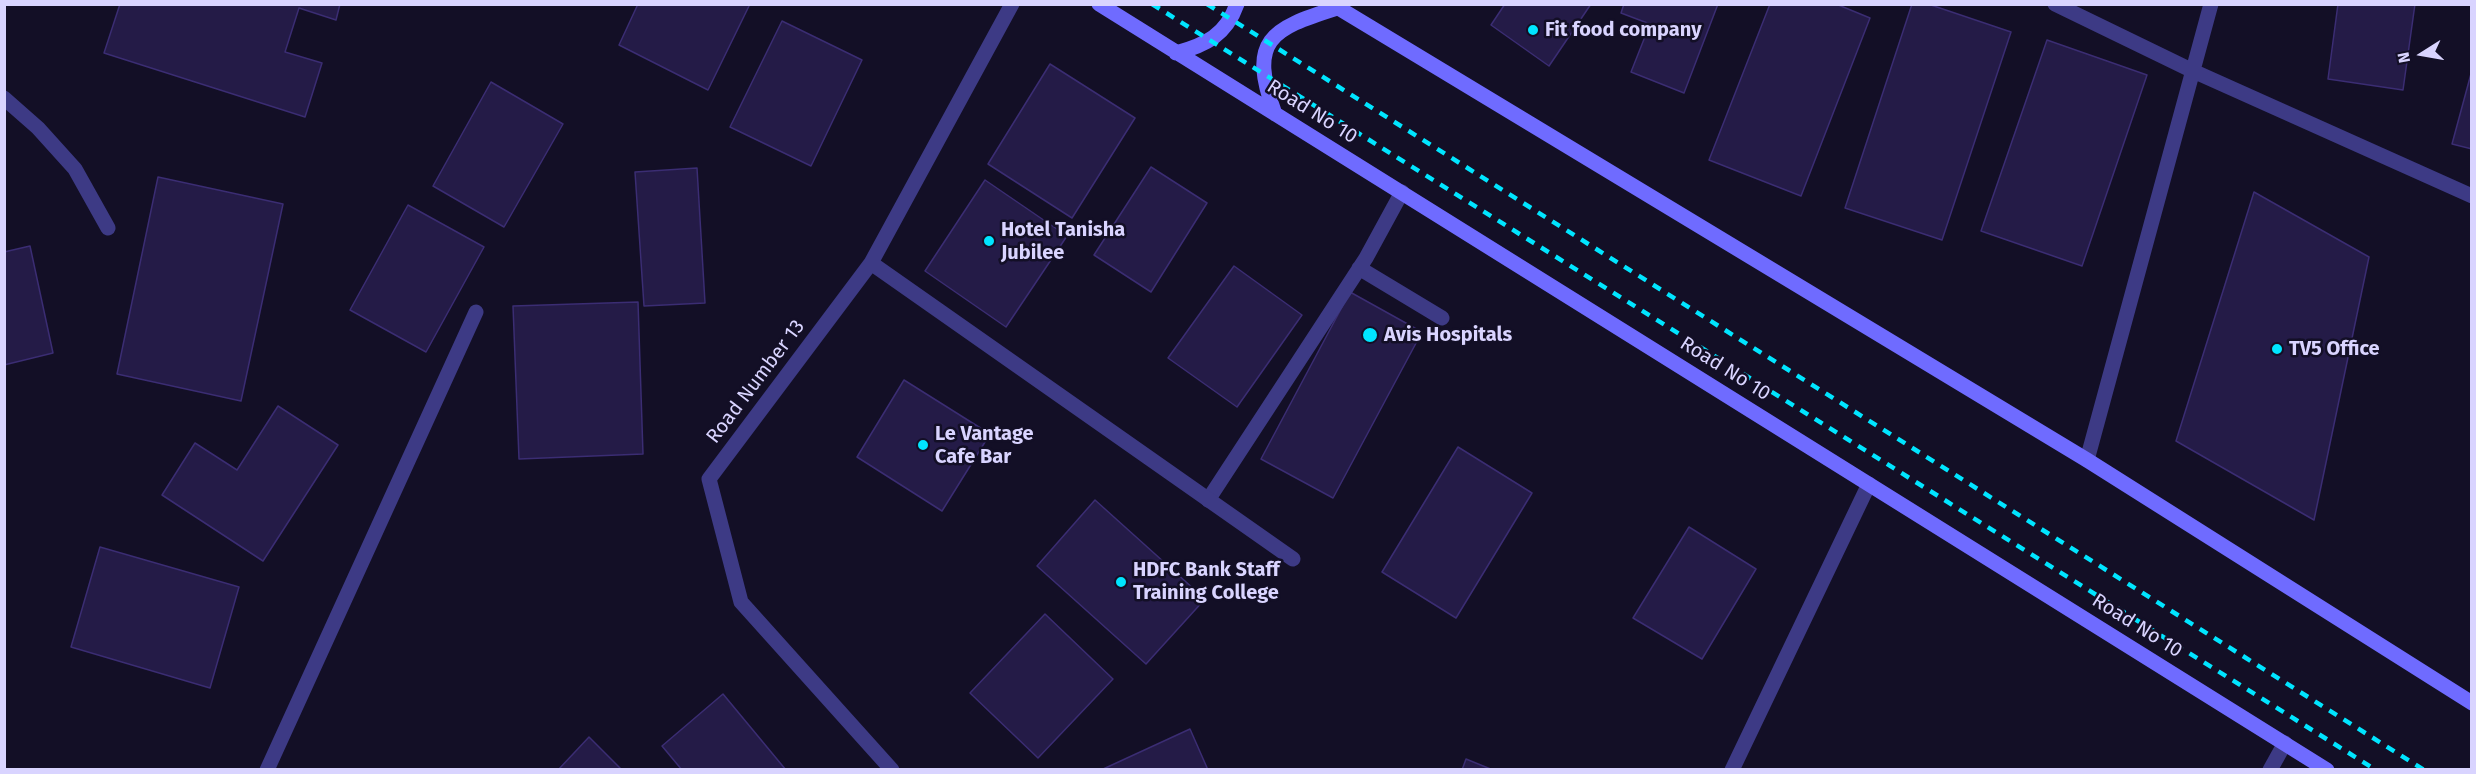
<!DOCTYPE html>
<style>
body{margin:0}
#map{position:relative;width:2476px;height:774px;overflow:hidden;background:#130f26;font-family:"Fira Sans",sans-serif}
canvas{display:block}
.frame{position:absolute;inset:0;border:6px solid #d9d4ff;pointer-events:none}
.north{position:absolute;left:2392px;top:24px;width:60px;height:60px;-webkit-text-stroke:4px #130f26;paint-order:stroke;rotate:259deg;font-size:16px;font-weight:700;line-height:24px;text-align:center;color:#d9d4ff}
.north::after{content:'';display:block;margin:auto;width:21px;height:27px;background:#d9d4ff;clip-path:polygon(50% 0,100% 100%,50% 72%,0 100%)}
</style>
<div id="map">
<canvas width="2476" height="774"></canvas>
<div class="frame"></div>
<div class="north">N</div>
</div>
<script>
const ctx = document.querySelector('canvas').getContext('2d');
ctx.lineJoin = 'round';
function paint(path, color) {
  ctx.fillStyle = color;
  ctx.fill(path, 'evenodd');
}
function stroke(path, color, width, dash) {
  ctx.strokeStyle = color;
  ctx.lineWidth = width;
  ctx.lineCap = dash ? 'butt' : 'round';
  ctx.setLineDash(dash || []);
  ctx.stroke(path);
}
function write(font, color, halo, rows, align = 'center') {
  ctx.font = font + ' "Fira Sans",sans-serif';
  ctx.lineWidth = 5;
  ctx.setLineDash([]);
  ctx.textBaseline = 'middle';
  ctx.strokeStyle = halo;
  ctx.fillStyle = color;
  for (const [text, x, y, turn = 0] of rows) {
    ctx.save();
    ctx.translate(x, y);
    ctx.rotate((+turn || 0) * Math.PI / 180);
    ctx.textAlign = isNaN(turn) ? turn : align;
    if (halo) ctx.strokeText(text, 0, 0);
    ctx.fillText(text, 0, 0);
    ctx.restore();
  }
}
const building = new Path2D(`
 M120 4H340L336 20 299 8 285 52 322 63 305 117 104 53Z
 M638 4H750L708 90 619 45Z
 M1505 4H1591L1549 66 1491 25Z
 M1624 4H1718L1684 93 1631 72 1650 24 1621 13Z
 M1770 4H1836L1870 18 1801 196 1709 160Z
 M1912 4H1928L2011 32 1942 240 1845 208Z
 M2338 4H2415L2403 90 2328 79Z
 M782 21 862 60 811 166 730 127Z
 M2047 40 2147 75 2082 266 1981 231Z
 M1050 64 1135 118 1072 218 988 164Z
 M2472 70V149L2452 144Z
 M491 82 563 124 504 227 433 186Z
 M1151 167 1207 203 1151 292 1094 255Z
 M697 168 705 303 644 306 635 172Z
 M158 177 283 204 241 401 117 374Z
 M985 180 1067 236 1006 327 925 271Z
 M2254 192 2369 257 2314 520 2176 441Z
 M408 205 484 247 426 352 350 310Z
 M30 246 53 353 4 365V252Z
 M1234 266 1302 315 1237 407 1168 358Z
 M1350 292 1422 332 1333 498 1261 459Z
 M638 302 643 454 519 459 513 306Z
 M904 380 990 434 942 511 857 457Z
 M278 406 338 445 263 561 162 495 195 443 237 470Z
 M1458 447 1532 493 1456 618 1382 572Z
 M1095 500 1205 599 1146 664 1037 566Z
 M1689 527 1756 569 1702 659 1633 618Z
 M100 547 239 587 210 688 71 647Z
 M1045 614 1113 679 1038 758 970 693Z
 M723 694 786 770H682L662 746Z
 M1190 729 1208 770H1101Z
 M589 737 622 770H558Z
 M1466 759 1493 770H1462Z`);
const lane = new Path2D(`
 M1359 268 1442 318
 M1208 500 1366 258 1402 192
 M2270 770 2285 743`);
const street = new Path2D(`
 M2055 4 2193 71 2472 196
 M4 98 38 128 75 169 108 228
 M871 263 1293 559
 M2087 460 2211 4
 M267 770 476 312
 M892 770 741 602 709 479 871 263 1012 4
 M1732 770 1869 484`);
const secondary = new Path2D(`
 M1099 4 2327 770
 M1332 4 2087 460 2472 703
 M1176 53C1206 45 1226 35 1237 4
 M1275 114C1248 40 1270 29 1337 8`);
const rail = new Path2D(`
 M1152 4 2376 770
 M1207 4 2424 770`);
const markers = [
 [1533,30,6,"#00e5ff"],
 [989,241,6,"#00e5ff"],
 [1370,335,8,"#00e5ff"],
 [2277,349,6,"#00e5ff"],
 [923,445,6,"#00e5ff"],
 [1121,582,6,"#00e5ff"]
];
const poiNames = [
 ["Fit food company",1545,30],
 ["Hotel Tanisha",1001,230],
 ["Jubilee",1001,253],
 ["Avis Hospitals",1384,335],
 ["TV5 Office",2289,349],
 ["Le Vantage",935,434],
 ["Cafe Bar",935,457],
 ["HDFC Bank Staff",1133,570],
 ["Training College",1133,593]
];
const streetNames = [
 ["Road No 10",1312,112,32],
 ["Road No 10",1725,369,32],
 ["Road Number 13",756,382,-53],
 ["Road No 10",2137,626,32]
];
paint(building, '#241b47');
stroke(building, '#3b2d73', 1.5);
stroke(lane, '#3d3a85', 15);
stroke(street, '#3d3a85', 15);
stroke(secondary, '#6f6bff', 15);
stroke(rail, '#00e5ff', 4.5, [9, 8]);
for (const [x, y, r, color] of markers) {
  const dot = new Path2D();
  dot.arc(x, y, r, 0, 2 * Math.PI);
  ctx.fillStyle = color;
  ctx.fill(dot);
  stroke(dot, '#130f26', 2);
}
write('bold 20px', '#d9d4ff', '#130f26', poiNames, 'left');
write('20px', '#d9d4ff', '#130f26', streetNames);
</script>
